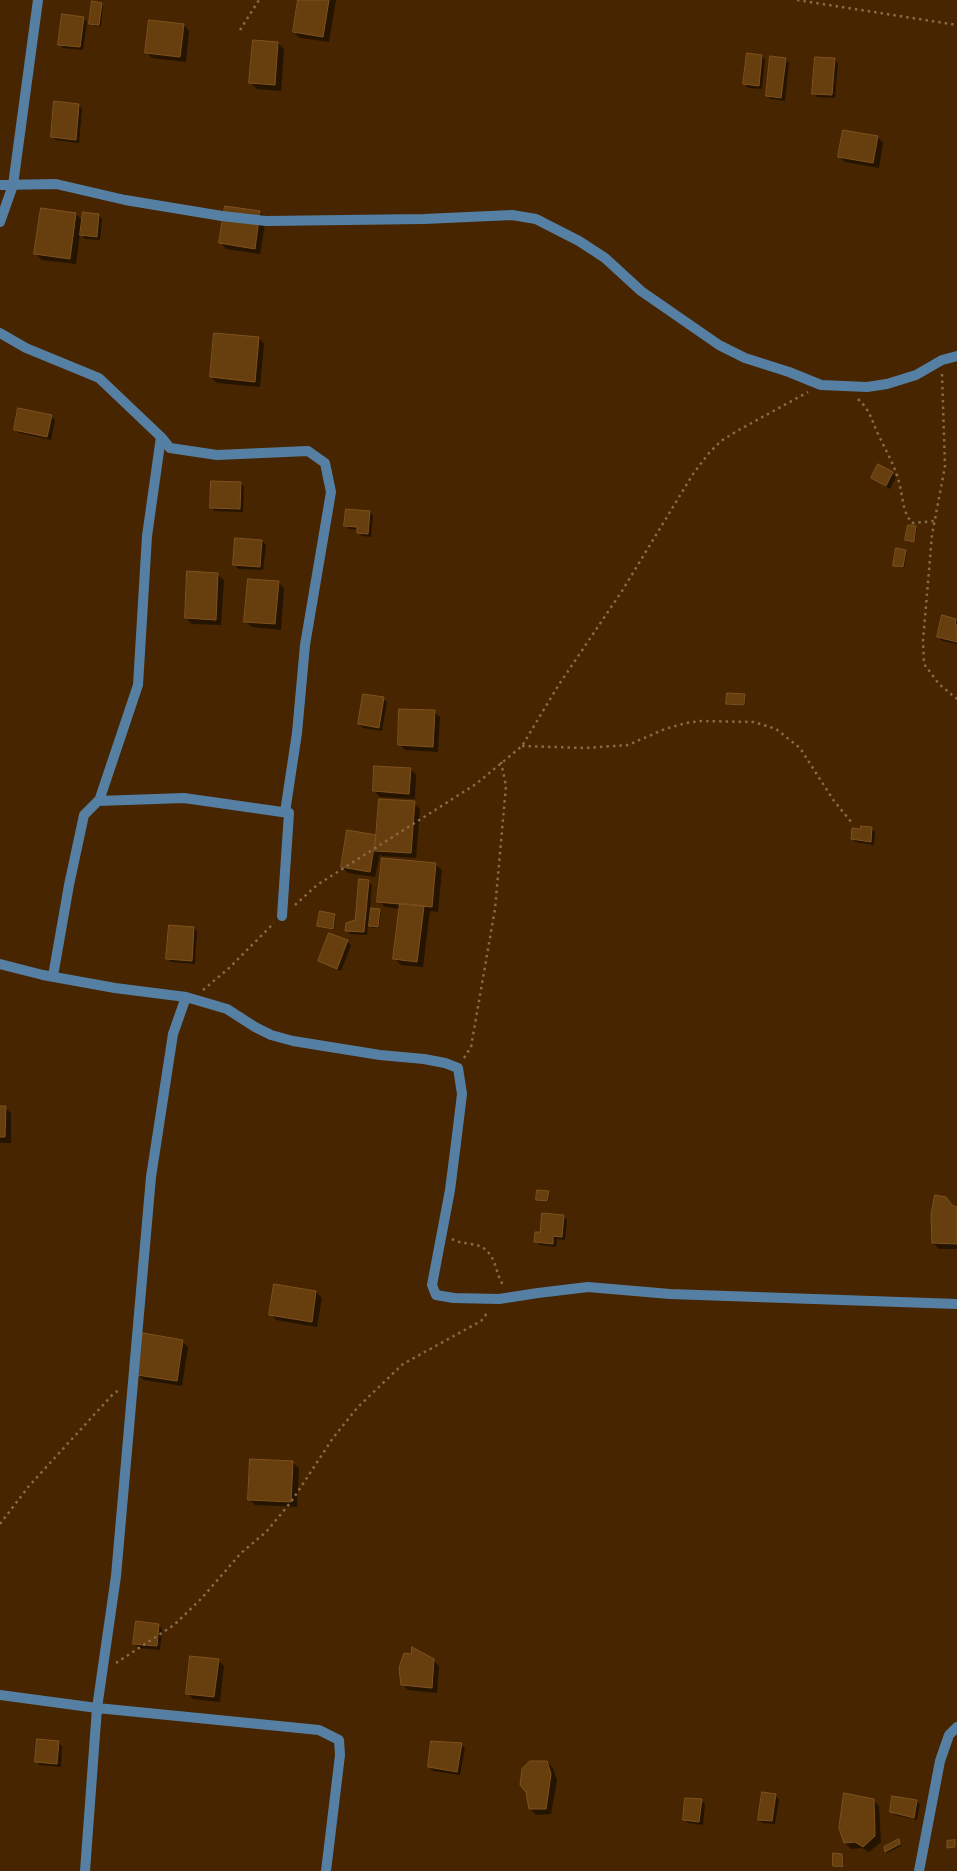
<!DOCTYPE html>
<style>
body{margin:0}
canvas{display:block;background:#462500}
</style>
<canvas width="957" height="1871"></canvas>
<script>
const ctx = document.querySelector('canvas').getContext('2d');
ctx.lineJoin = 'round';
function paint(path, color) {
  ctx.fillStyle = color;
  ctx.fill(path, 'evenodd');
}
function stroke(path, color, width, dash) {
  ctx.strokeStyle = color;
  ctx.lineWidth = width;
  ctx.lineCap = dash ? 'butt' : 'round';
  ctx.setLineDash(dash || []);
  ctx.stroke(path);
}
const shadow = new Path2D(`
 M299 0H336L329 42 300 38 294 32Z
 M102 4 103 5 101 26 92 25 91 23Z
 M83 18 87 22 83 50 63 48 59 44Z
 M184 25 189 31 186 62 152 58 147 53Z
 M278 43 284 49 281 91 257 89 251 83Z
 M762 56 765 60 762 89 748 88 745 84Z
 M785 59 789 63 785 101 771 99 767 96Z
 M834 59 838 63 835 98 817 97 814 93Z
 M79 105 82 109 79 143 56 140 52 137Z
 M878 137 883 143 879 168 845 162 839 156Z
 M260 212 266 218 260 254 226 249 221 243Z
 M76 214 83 221 99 215 102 219 100 240 85 239 80 233 76 264 42 260 36 254Z
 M259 338 264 344 260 387 217 383 211 377Z
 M51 416 55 420 51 440 19 433 15 429Z
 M892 473 896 477 890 489 872 478Z
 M241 483 244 487 243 512 215 511 211 507Z
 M370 512 373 516 371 537 362 536 358 533V530L349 529 345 525Z
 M916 527 917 529 915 542 908 541 906 540Z
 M262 541 266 545 263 570 238 569 235 565Z
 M905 551 907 553 904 568 896 567 894 565Z
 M218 575 224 580 221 625 192 624 186 618Z
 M278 582 284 588 281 630 252 627 246 622Z
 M955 620 957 621V644L942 641 938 637Z
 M744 695 746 697 745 706 727 704Z
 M383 699 387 702 382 731 363 728 359 724Z
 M434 712 440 717 438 752 405 750 399 744Z
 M411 769 416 775 415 799 380 797 374 791Z
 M414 803 420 809 416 858 382 856 380 854 375 877 348 873 342 867 348 832 377 836Z
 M871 828 875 832 874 845 856 842 852 839Z
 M436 865 442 870 438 912 430 911 423 967 401 965 395 959 401 909 385 907 379 901Z
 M368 881 372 885 370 910 381 912 379 928H372L368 924 367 935 350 934 346 930 356 921Z
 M335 915 336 917 334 930 319 926Z
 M194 928 197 931 195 964 171 962 168 959Z
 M347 941 351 945 341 971 324 964 320 961Z
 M0 1107 5 1108 11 1113V1143H0Z
 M548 1192 550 1193 548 1202 537 1200Z
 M954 1207 957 1208V1249H939L933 1243Z
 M563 1217 567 1220 565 1240 557 1239 556 1247 539 1245 536 1241 541 1234Z
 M316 1292 322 1298 317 1327 276 1320 271 1314Z
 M182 1341 188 1347 182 1386 144 1380 138 1374Z
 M293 1463 299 1468 297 1507 255 1505 249 1499Z
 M158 1625 162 1629 160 1650 138 1648 135 1644Z
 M218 1660 224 1666 220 1702 193 1699 187 1693Z
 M433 1660 439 1666 437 1693 408 1690 402 1684Z
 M58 1742 62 1746 61 1767 40 1765 37 1762Z
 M461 1744 465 1748 460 1775 433 1771 429 1767Z
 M547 1762 553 1768 557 1780 551 1814 536 1815 530 1809Z
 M775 1795 779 1799 775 1824 763 1823 759 1820Z
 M873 1800 879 1806 881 1842 869 1852 862 1848 851 1849 845 1843Z
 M701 1801 705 1804 703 1825 688 1823 684 1819Z
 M916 1801 920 1804 917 1820 895 1815 891 1811Z
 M898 1841 901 1846 887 1853 886 1851Z
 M842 1855 843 1857 844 1868 835 1867 834 1865Z`);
const building = new Path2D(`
 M298 0H329L323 37 293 32Z
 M92 1 102 3 99 25 89 24Z
 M62 14 84 17 80 47 58 45Z
 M149 20 184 24 180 57 145 53Z
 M253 40 278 42 275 85 249 83Z
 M747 53 762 55 759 86 743 84Z
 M770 56 786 58 781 98 766 96Z
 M815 57 835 58 832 95 812 94Z
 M54 101 79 104 76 140 51 137Z
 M843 130 878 136 873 163 838 157Z
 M225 206 260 211 255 249 219 243Z
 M41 208 76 213 70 259 34 254Z
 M83 212 99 214 97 237 80 235Z
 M214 333 259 337 255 382 210 377Z
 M18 408 52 415 47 437 14 430Z
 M878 464 893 472 886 486 871 478Z
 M211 481 241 482 240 509 210 508Z
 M346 509 370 511 368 534 357 533V527L344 526Z
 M908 525 916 526 914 542 905 540Z
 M235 538 262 540 260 567 233 565Z
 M896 548 906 550 903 567 893 566Z
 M187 571 218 573 216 620 185 618Z
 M248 579 279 581 275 624 244 622Z
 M942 615 956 619 955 625H957V642L937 637Z
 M727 693 745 694 744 705 726 704Z
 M363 694 384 697 379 728 358 724Z
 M399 709 435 710 433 747 398 745Z
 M374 766 411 768 409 794 373 791Z
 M379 799 415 801 411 853 375 851Z
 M861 826 872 827 871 842 851 839 852 828 860 829Z
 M347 830 376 835 370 872 341 867Z
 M382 858 436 863 432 907 377 902Z
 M359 879 369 880 364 932 345 931 346 923 355 920Z
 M400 903 424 906 417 962 393 959Z
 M371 908 380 909 378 927 369 926Z
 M320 911 335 914 333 929 317 926Z
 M169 925 194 927 192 961 166 959Z
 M329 933 348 940 337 969 318 961Z
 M0 1106H6L5 1137H0Z
 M537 1190 549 1191 547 1201 536 1200Z
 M935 1195 946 1197 952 1205 957 1207V1244L932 1243 931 1215Z
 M542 1213 564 1215 562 1237 553 1236V1244L534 1242 535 1232H540Z
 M274 1284 316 1291 312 1322 269 1315Z
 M143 1333 183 1340 177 1381 137 1375Z
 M250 1459 293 1461 291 1502 248 1500Z
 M136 1621 159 1624 157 1646 133 1644Z
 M412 1647 434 1659 432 1688 401 1685 399 1668 404 1653 411 1654Z
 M190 1656 219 1659 214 1697 186 1694Z
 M37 1739 59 1741 57 1764 35 1762Z
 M431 1741 462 1743 457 1772 428 1767Z
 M530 1761H547L551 1774 546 1809H529L526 1792 520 1785 522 1769Z
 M762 1792 776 1794 772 1821 758 1820Z
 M844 1793 874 1799 875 1836 863 1847 855 1842 844 1843 839 1828Z
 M892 1796 917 1800 914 1818 890 1812Z
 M685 1798 702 1799 699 1822 683 1820Z
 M899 1839 900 1844 885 1852 884 1847Z
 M955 1840V1847L947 1848V1841Z
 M833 1853 842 1854 843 1867 833 1866Z`);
const path = new Path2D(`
 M797 0 957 25
 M240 30 259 0
 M942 374 945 466 932 535 923 641 924 664 939 684 957 699
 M858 399C871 411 871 420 879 436 886 451 895 466 899 482 903 496 902 511 912 523L935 521
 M522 746 585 748 628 745 665 729 686 723 701 721 754 722 776 729 800 748 834 801 853 824
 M295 905 317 885 476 784 522 746 558 686 622 591 693 474 709 453 721 441 737 431 808 392
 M203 990 228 969 274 923
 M464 1058 471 1047 495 909 506 786 501 762
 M452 1239C461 1245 478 1242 486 1250 497 1260 496 1276 504 1286
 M0 1524 29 1486 114 1393 120 1390
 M116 1663 174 1625 201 1599 241 1553 266 1532 291 1502 333 1438 357 1408 403 1364 481 1321 488 1312`);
const street = new Path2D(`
 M0 185 56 184 125 200 222 216 266 221 424 219 512 215 536 219 579 241 605 258 641 291 719 345 745 358 789 372 821 385 867 387 887 384 916 375 942 360 957 356
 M0 222 13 185 38 0
 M0 333 26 348 99 378 161 437
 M99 801 138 685 147 536 161 437 170 448 217 455 308 451 325 463 331 492 305 645 297 733 285 812
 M0 964 43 975 115 988 186 997 227 1009 255 1027 271 1035 293 1041 380 1055 424 1059 445 1063 458 1068 462 1094 456 1143 450 1190 432 1285 436 1295 454 1298 499 1299 538 1293 588 1287 670 1294 957 1304
 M53 976 69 885 84 815 98 801 184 798 289 813 282 916
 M0 1695 97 1708 319 1730 339 1740 340 1755 326 1871
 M85 1871 97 1708 116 1576 151 1177 173 1034 186 997
 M919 1871 940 1761 949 1735 957 1727`);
paint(shadow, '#0007');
paint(building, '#673e0e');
stroke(building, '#7f511e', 1);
stroke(path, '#886948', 2.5, [2.5, 4]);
stroke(street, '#5580a4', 10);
</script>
